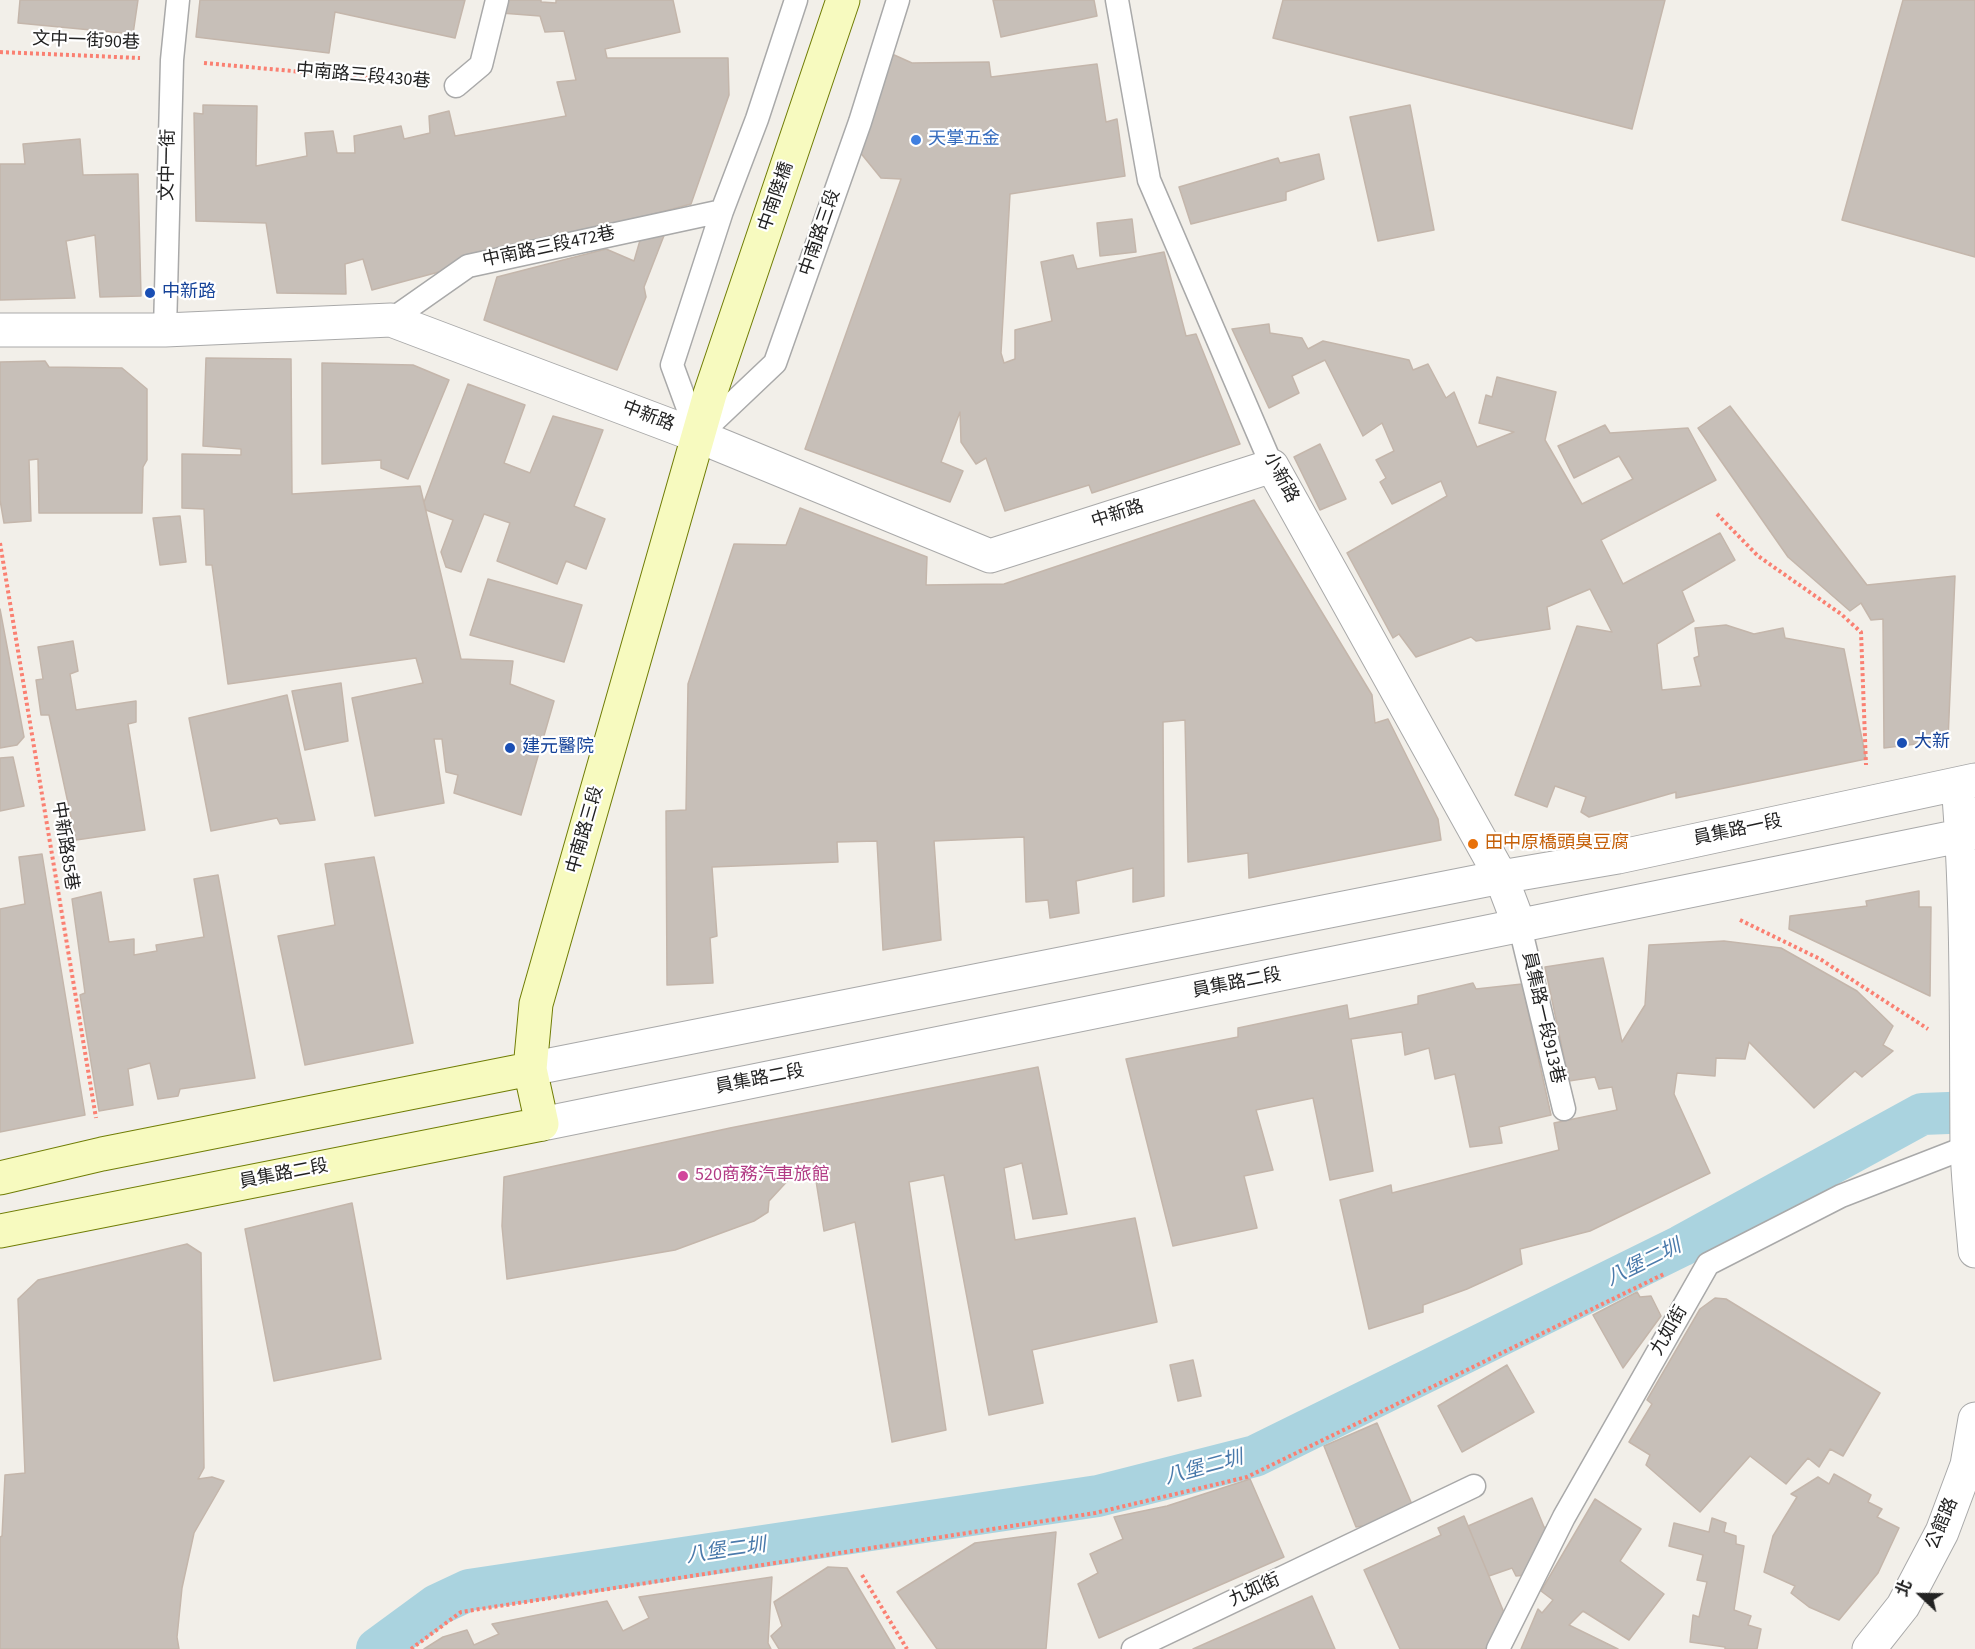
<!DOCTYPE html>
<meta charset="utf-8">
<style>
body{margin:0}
#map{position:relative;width:1975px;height:1649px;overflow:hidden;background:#f2efe9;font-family:"Source Sans 3","Noto Sans TC",sans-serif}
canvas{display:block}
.north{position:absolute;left:1891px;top:1565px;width:60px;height:60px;-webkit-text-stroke:4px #fff;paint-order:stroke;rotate:292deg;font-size:16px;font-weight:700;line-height:24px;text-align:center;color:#222}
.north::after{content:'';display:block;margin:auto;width:21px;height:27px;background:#222;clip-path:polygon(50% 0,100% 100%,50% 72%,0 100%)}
</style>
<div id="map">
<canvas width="1975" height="1649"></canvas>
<div class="north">北</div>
</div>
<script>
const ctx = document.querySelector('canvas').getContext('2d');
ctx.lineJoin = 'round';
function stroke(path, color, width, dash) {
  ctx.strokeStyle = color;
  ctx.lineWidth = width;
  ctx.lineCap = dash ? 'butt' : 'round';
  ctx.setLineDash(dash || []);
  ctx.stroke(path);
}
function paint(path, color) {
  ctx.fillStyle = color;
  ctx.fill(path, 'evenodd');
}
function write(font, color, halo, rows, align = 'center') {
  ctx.font = font + ' "Source Sans 3","Noto Sans TC",sans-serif';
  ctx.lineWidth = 4.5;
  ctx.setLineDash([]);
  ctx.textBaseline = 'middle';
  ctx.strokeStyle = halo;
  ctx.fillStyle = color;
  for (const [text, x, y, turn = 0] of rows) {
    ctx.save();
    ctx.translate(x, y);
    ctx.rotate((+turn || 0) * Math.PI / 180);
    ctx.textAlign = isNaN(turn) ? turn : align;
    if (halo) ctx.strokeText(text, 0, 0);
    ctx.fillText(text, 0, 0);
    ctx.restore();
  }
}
const canal = new Path2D(`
 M377 1649 437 1605 469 1590 1098 1496 1255 1456 1681 1246 1922 1114 1975 1112`);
const building = new Path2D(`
 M20 0H138L133 34 18 23Z
 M200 0H465L455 38 335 12 329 53 196 37Z
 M503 0H541V2L556 3V0H673L680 32 605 49 607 58H728L729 95 691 204 372 290 363 259 345 264 346 294 277 293 266 223 196 221 194 113 203 114V105L257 106 256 166 307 156 305 133 333 131 337 153H355L354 136 401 126 404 139 430 133 429 116 449 111 455 136 566 116 557 82 576 80 564 31 545 32 540 16 501 13Z
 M993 0H1094L1097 16 1001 37Z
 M1283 0H1665L1632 129 1273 38Z
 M1903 0H1975V257L1842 220Z
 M892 54 912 63 989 62 991 77 1097 64 1106 122 1117 119 1125 176 1010 194 1001 353 1004 363 1015 359V330L1052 321 1041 262 1073 255 1077 269 1164 252 1186 336 1196 334 1240 444 1092 493 1089 485 1005 511 986 458 976 464 961 442 960 412 941 462 963 471 950 502 805 449 901 179 881 178 859 151Z
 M1410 105 1434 230 1378 241 1350 117Z
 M80 139 83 175 138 174 141 296 100 297 95 235 66 241 75 298 0 300V164H25L23 144Z
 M1319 154 1324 179 1286 192V200L1191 224 1179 187 1278 158 1280 163Z
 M1132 219 1136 252 1100 256 1097 223Z
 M665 233 644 287 646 297 617 370 484 320 497 277 606 249 634 261 641 237Z
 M1269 324 1270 333 1302 338 1308 349 1323 341 1409 360 1413 370 1428 364 1446 398 1454 392 1477 447 1514 432 1479 423 1486 395 1492 397 1497 377 1556 392 1545 440 1582 504 1633 479 1619 456 1574 478 1558 446 1605 425 1610 433 1688 428 1716 480 1601 540 1623 584 1720 533 1735 560 1682 591 1694 621 1657 644 1662 690 1701 686 1694 658 1699 656 1695 628 1726 625 1754 634 1783 628 1785 638 1844 649 1866 759 1676 798V792L1589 817 1581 812 1586 797 1555 786 1547 807 1515 795 1577 626 1612 632 1590 589 1547 607 1550 629 1476 641 1471 637 1416 657 1399 634 1393 638 1347 553 1447 496 1441 481 1392 504 1380 482 1386 478 1376 460 1394 451 1382 423 1363 436 1325 360 1292 376 1299 393 1269 408 1232 329Z
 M206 358 291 359 292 494 420 486 461 659 513 661 510 684 554 701 521 815 454 793 458 775 446 772 442 739H434L444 803 375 816 352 698 423 683 416 658 228 684 212 565H206L204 509 182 508V454L241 455V449L203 446Z
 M45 361 49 367 122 368 147 389V460L143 467 142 513H39L38 459 29 460 31 521 4 523 0 500V362Z
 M322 363 413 365 449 380 408 479 381 468V460L322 464Z
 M468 384 525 405 504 463 530 473 553 416 603 430 574 506 605 519 586 569 566 561 557 584 497 561 510 523 484 514 461 572 446 567 441 552 453 520 426 510 424 502Z
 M1730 406 1867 585 1955 576 1948 740 1884 748 1883 619 1871 620 1861 603 1850 611 1788 557 1698 428Z
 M1320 444 1346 499 1320 510 1294 457Z
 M1254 500 1372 695 1375 723 1388 719 1438 819 1441 840 1249 878 1248 853 1188 862 1185 720 1163 722 1164 896 1133 902V868L1076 881 1079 913 1050 918 1048 900 1026 902 1024 837 934 841 941 940 883 950 877 841 837 842 838 862 712 867 717 936 710 938 713 983 667 985 666 811 686 810 688 684 734 544 786 545 800 508 927 557 926 585 1004 584Z
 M180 516 186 562 160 565 153 518Z
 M488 579 582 605 564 662 470 635Z
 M0 609 24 737 17 745 0 748Z
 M73 641 78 671 70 674 76 710 136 701V722L128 724 145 830 76 840 49 715H41L36 680 43 679 38 647Z
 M341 683 348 741 305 750 292 691Z
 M287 695 315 820 280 824 277 818 211 831 189 718Z
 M13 757 24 806 0 811V758Z
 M42 854 85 1115 0 1132V909L25 904 19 857Z
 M374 857 413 1043 305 1065 278 936 335 925 325 864Z
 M218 875 255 1078 180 1089 178 1096 158 1099 150 1063 128 1069 133 1105 99 1111 80 995 85 993 72 899 101 892 109 942 134 939V955L157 951 156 945 204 937 194 879Z
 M1919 891V907H1931L1930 996 1789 929 1790 916 1867 906 1866 901Z
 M1724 941 1781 948 1857 991 1893 1026 1883 1045 1893 1051 1862 1077 1855 1071 1814 1108 1749 1042 1745 1059 1716 1058 1715 1076 1677 1073 1674 1094 1710 1173 1590 1231 1520 1249 1522 1264 1467 1289 1423 1305V1312L1369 1329 1340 1200 1391 1185 1392 1193 1559 1150 1554 1123 1617 1110 1612 1087 1599 1089 1595 1077 1569 1081 1545 967 1603 958 1622 1042 1645 1005 1649 945Z
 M1473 983 1476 989 1522 984 1551 1115 1499 1127 1502 1143 1470 1147 1455 1074 1435 1079 1429 1048 1405 1055 1402 1032 1351 1039 1373 1171 1330 1180 1313 1098 1256 1110 1273 1170 1244 1176 1257 1228 1173 1246 1126 1059 1238 1037V1028L1347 1005 1349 1019 1418 1004V996Z
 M1038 1067 1067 1214 1033 1219 1022 1163 1004 1168 1015 1240 1135 1218 1157 1322 1032 1350 1043 1403 989 1415 944 1175 909 1182 946 1430 892 1442 855 1222 824 1231 813 1162H799L792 1176 769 1201 768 1212 754 1221 675 1250 507 1279 502 1226 504 1177 730 1128Z
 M352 1203 381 1359 274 1381 245 1229Z
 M187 1244 201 1253 204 1468 198 1479 212 1477 224 1481 194 1533 182 1588 177 1637 179 1649H0V1537L2 1536 5 1475 25 1473 18 1299 38 1280Z
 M1637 1292 1640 1297 1651 1296 1661 1316 1623 1368 1593 1315Z
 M1715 1298 1726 1299 1880 1393 1843 1456 1830 1449 1819 1467 1808 1458 1786 1484 1750 1456 1700 1512 1646 1465 1650 1455 1629 1442 1652 1404 1647 1400 1700 1309Z
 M1193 1360 1201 1396 1178 1401 1170 1365Z
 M1507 1365 1534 1412 1462 1452 1438 1406Z
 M1377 1423 1414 1509 1365 1533 1362 1526 1356 1527 1324 1446Z
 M1834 1474 1871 1495 1868 1502 1882 1509 1877 1517 1899 1528 1878 1573 1839 1620 1809 1607 1791 1593 1795 1586 1764 1572 1773 1536 1797 1497 1791 1494 1818 1477 1829 1484Z
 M1250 1479 1284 1557 1099 1638 1078 1584 1098 1573 1090 1554 1123 1539 1114 1517 1167 1506Z
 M1532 1498 1544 1527 1549 1529 1527 1575 1516 1576 1512 1568 1489 1576 1468 1526Z
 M1595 1499 1641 1529 1620 1561 1664 1594 1629 1640 1583 1611 1569 1625 1618 1649H1521L1538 1609 1542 1613 1553 1600 1541 1591Z
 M1464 1516 1505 1615 1486 1649H1400L1364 1570 1441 1535 1438 1528Z
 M1712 1518 1726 1523 1724 1532 1736 1536V1544L1744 1546 1734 1610 1751 1616 1748 1625 1761 1629 1757 1649H1725V1647L1690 1642 1693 1615 1699 1617 1707 1582 1697 1580 1703 1555 1669 1546 1674 1523 1709 1532Z
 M1056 1532 1046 1649H937L897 1592 975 1543Z
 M828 1567 847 1568 895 1649H779L771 1636 782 1626 774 1602Z
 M772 1577 768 1643 771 1649H424L443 1637 467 1630 474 1645 499 1634 492 1624 607 1601 623 1631 649 1618 639 1597Z
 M1312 1596 1335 1649H1193Z`);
const path = new Path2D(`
 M0 52 140 58
 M204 63 424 83
 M1717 514 1758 556 1841 614 1861 632 1866 765
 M0 543 96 1118
 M1740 920 1820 959 1928 1029
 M862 1575 907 1649
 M411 1649 461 1612 1095 1513 1247 1477 1664 1274`);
const service = new Path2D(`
 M796 0 757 119 722 211 672 365 698 436 775 363 860 122 898 0
 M1117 0 1149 180 1272 466
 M456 86 481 65 497 0
 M391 320 468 266 722 211
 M165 330 172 60 178 0
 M1520 927 1564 1109
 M1133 1649 1474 1486
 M1498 1649 1564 1517 1708 1264 1841 1196 1967 1147 1975 1148`);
const minor = new Path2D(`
 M0 330H165L391 320 698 436 990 556 1272 466 1501 877 1520 927
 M1958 784C1968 904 1966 1025 1967 1146 1968 1181 1972 1216 1975 1251
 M530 1069 1501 877 1618 857 1975 780
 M542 1124 1975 833
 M1869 1649 1903 1606 1942 1532 1967 1465 1975 1419`);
const secondary = new Path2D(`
 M0 1178 102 1154 530 1069
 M0 1231 542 1124 530 1069 536 1004 710 394 843 0`);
const markers = [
 [916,140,6,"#3f7fe0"],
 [150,293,6,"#1a4fb4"],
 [1902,743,6,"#1a4fb4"],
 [510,748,6,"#1a4fb4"],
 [1473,844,6,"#e8710a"],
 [683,1176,6,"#d1479c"]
];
const streetNames = [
 ["文中一街90巷",86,42,2],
 ["中南路三段430巷",363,77,5],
 ["文中一街",169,165,-89],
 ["中南陸橋",777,197,-71],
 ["中南路三段",821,233,-71],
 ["中南路三段472巷",549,248,-12],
 ["中新路",648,417,21],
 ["小新路",1280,478,62],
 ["中新路",1118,515,-18],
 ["中南路三段",586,830,-74],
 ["員集路一段",1738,831,-12],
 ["中新路85巷",64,846,81],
 ["員集路二段",1237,984,-11],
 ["員集路一段913巷",1542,1018,77],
 ["員集路二段",760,1080,-11],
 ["員集路二段",284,1175,-11],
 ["九如街",1670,1331,-60],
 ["公館路",1943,1524,-67],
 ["九如街",1255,1591,-25]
];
const shopNames = [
 ["天掌五金",928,140]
];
const transitNames = [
 ["中新路",162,293],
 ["大新",1914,743],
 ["建元醫院",522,748]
];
const foodNames = [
 ["田中原橋頭臭豆腐",1485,844]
];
const hotelNames = [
 ["520商務汽車旅館",695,1176]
];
const waterNames = [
 ["八堡二圳",1644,1264,-26],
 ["八堡二圳",1204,1469,-15],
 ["八堡二圳",726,1552,-8]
];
stroke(canal, '#aad3df', 42);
paint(building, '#c7bfb8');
stroke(building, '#c4b6ab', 1.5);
stroke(service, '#a9a9a9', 25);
stroke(minor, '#a9a9a9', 35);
stroke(secondary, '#707d05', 35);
stroke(path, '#fa8072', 4, [3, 3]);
stroke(service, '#fff', 22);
stroke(minor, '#fff', 33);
stroke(secondary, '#f7fabf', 33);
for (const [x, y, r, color] of markers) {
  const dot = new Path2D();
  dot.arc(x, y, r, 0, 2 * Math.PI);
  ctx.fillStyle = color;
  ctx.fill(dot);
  stroke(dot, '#fff', 2);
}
write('18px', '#222', '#fff', streetNames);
write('18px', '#366cbe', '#fff', shopNames, 'left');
write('18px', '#164399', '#fff', transitNames, 'left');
write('18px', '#c56008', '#fff', foodNames, 'left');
write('18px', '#b23c85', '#fff', hotelNames, 'left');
write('italic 20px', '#4a7aab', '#fff', waterNames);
</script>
